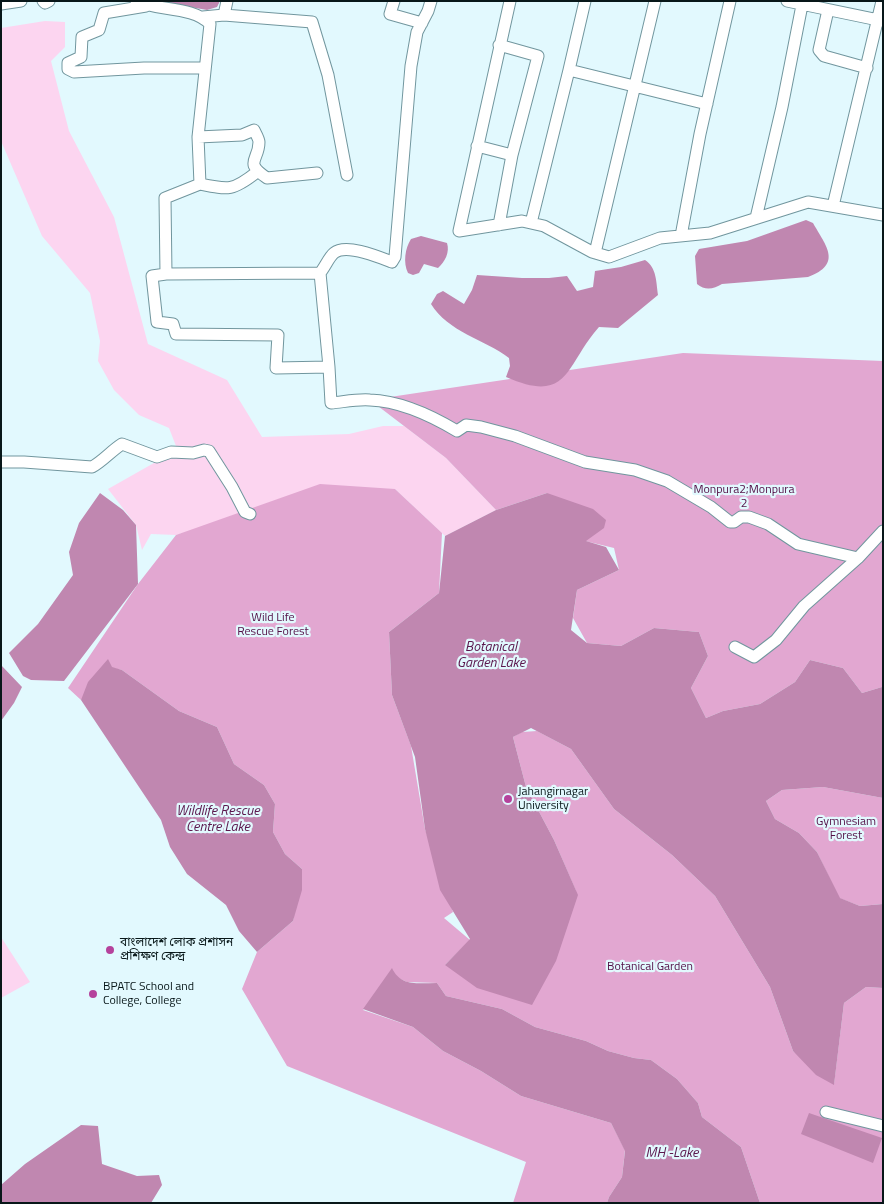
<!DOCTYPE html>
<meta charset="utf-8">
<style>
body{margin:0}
#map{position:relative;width:884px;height:1204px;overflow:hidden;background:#e2f9fe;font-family:"Titillium Web",sans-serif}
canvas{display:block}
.frame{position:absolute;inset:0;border:2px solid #081719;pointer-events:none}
</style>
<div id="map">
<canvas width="884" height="1204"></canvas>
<div class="frame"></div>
</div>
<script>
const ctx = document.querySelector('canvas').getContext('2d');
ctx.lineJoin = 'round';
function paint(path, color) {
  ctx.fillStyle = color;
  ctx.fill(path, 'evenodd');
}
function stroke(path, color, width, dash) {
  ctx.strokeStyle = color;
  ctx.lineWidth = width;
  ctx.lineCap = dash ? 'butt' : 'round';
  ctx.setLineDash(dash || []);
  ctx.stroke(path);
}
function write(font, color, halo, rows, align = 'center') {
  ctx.font = font + ' "Titillium Web","Noto Sans Bengali",sans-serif';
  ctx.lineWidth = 4.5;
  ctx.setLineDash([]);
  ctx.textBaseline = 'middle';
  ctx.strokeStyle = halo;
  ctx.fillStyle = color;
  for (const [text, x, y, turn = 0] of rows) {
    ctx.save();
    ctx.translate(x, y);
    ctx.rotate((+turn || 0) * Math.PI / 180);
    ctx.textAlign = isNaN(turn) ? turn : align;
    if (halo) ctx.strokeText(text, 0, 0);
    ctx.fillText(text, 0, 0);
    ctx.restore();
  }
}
const green = new Path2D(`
 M45 21 65 22V47L51 61 69 131 114 217 148 344 227 380 262 437 349 434 383 426H404L446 458 496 510 445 536 395 489 238 517 176 535 151 534 142 550 136 525 108 489 161 459 176 446 169 428 139 415 114 390 98 361 100 341 90 293 42 236 1 141V28Z
 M1 937 30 982 1 998Z`);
const forest = new Path2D(`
 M683 353 883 361 882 687 862 693 843 668 810 660 795 682 760 704 723 711 706 718 691 688 708 656 699 632 654 628 621 646 587 643 573 618 577 590 619 570 614 548 585 541 547 493 496 510 446 458 370 400Z
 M320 484 395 489 442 533 439 593 389 632 392 695 411 746 425 829 453 912 444 918 470 940 445 965 576 891 554 840 526 787 513 737 522 732 537 731 571 749 614 809 672 855 715 896 770 987 793 1051 834 1084 844 1003 866 987 883 988V1203H760L741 1147 702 1117 698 1103 677 1079 651 1060 634 1058 608 1051 586 1041 535 1027 502 1009 446 996 437 983 407 982 396 977 363 1010 413 1027 443 1051 481 1071 521 1096 611 1123 625 1150 622 1177 609 1197 607 1203H513L526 1162 287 1066 242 989 257 952 293 921 302 869 285 854 273 832 275 804 264 785 234 764 217 727 179 711 122 670 112 668 81 700 68 688 138 584 176 535Z
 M823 787 883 798V904L860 906 839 898 817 852 799 833 775 819 766 801 782 790Z`);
const water = new Path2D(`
 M157 1H220L217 7 207 10Z
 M806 220 813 223C826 246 843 264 808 277L722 284C714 289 705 291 697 284L695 256 699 249 747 241Z
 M421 236 447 243C450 252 445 262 438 268L424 264 419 273 413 275 408 273C403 263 405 248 411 239Z
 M645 260C657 268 656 282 658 295L618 328 599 327C565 365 570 405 506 377L510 366 509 358C484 339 448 332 431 304L437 294 443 291 464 304 472 290 477 275 522 278H549L567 276 577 291 593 287 595 271 621 267Z
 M100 493 123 510 136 525 138 584 64 681 31 680 23 676 9 653 38 624 73 575 69 552 79 523Z
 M547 493 593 509 606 520 604 528 586 541 606 547 619 570 577 590 571 630 587 643 621 646 654 628 699 632 708 656 691 688 706 718 723 711 760 704 795 682 810 660 843 668 862 693 882 687 883 686V798L823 787 782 790 766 801 775 819 799 833 817 852 840 898 860 906 883 904V988L866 987 844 1003 834 1085 816 1075 793 1051 770 987 715 896 672 855 614 809 571 749 531 728 513 737 526 787 554 840 578 895 556 961 532 1005 477 988 445 965 470 939 440 890 425 829 415 757 392 695 389 632 439 593 445 536 496 510Z
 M108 659 112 667 122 670 179 711 217 727 234 764 264 785 275 804 273 832 285 854 302 869V890L293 921 257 952 239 931 226 905 187 874 170 847 161 820 81 700 88 682Z
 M1 665 22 687 14 703 1 721Z
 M392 968C401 987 418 983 437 983L446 996 502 1009 535 1027 586 1041 608 1051 634 1058 651 1060 677 1079 698 1103 702 1117 741 1147 760 1203H607L609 1197 622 1177 625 1151 611 1123 521 1096 481 1071 443 1051 413 1027 363 1009Z
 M809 1113 882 1138 873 1163 801 1134Z
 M81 1125 98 1126 102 1164 137 1176 159 1175 162 1185 151 1203H1V1185L25 1164Z`);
const minor = new Path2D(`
 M43 1 45 3 49 1
 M136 1C158 11 193 6 210 24L198 137 200 184 165 198 166 274 320 273C325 267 329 257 334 253 346 243 379 257 392 262L395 257 411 66 417 32 428 11 431 1
 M394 1 390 14 422 23
 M510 1 459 231 522 221 544 226 592 252 609 257 660 238 710 233 808 202 883 215
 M787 1 883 21
 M1 4 21 1
 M146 6 104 13 99 30 82 37 81 57 68 63V69L74 72 144 68H205
 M828 10 819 50 824 56 867 68
 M224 15 312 22 328 75 347 175
 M203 17 224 15 227 1
 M499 45 538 56 512 155
 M569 70 585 1
 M198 137 242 135 254 130C256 134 259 139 259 142 259 161 243 162 267 178L317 173
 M477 146 512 155 499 225
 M200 184C229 190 233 191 257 172
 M833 206 882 1
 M756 218 782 107 802 5
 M531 223 569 70 707 104
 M681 236 700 134 730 1
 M595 253 655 1
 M320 273 329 367
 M166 274 152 276 157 322 173 324 176 334 278 335 276 368 329 367 331 403C343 402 357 399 370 400 399 401 432 416 457 431L466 425 481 427 515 436 585 462 635 470 667 481 711 507 730 522H734L741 517H749L768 524 798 544 858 558
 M1 462H24L92 467C103 461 111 451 122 444L157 457 171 452 193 453 204 450 209 451 232 487 245 512 250 514
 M735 647 754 657 776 640 804 606 858 558 883 531
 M826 1112 883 1126`);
const markers = [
 [508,799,5,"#b5429c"],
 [110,950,5,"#b5429c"],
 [93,994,5,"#b5429c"]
];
const parkNames = [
 ["Monpura2;Monpura",744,490],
 ["2",744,504],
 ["Wild Life",273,618],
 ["Rescue Forest",273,632],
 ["Gymnesiam",846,822],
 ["Forest",846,836],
 ["Botanical Garden",650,967]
];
const poiNames = [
 ["Jahangirnagar",518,792],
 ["University",518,806],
 ["বাংলাদেশ লোক প্রশাসন",120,943],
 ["প্রশিক্ষণ কেন্দ্র",120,957],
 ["BPATC School and",103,987],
 ["College, College",103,1001]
];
const waterNames = [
 ["Botanical",491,648],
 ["Garden Lake",491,664],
 ["Wildlife Rescue",218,812],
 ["Centre Lake",218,828],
 ["MH -Lake",672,1154]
];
paint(green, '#fcd5f0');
paint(forest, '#e2a7d1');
paint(water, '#c087b0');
stroke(minor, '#71969e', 13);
stroke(minor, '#fff', 11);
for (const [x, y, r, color] of markers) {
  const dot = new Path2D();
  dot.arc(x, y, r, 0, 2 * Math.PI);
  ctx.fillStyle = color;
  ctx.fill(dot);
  stroke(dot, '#e2f9fe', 2);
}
write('12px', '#530f46', '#e2f9fe', parkNames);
write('12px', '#081719', '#e2f9fe', poiNames, 'left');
write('italic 14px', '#5b174d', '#e2f9fe', waterNames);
</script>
